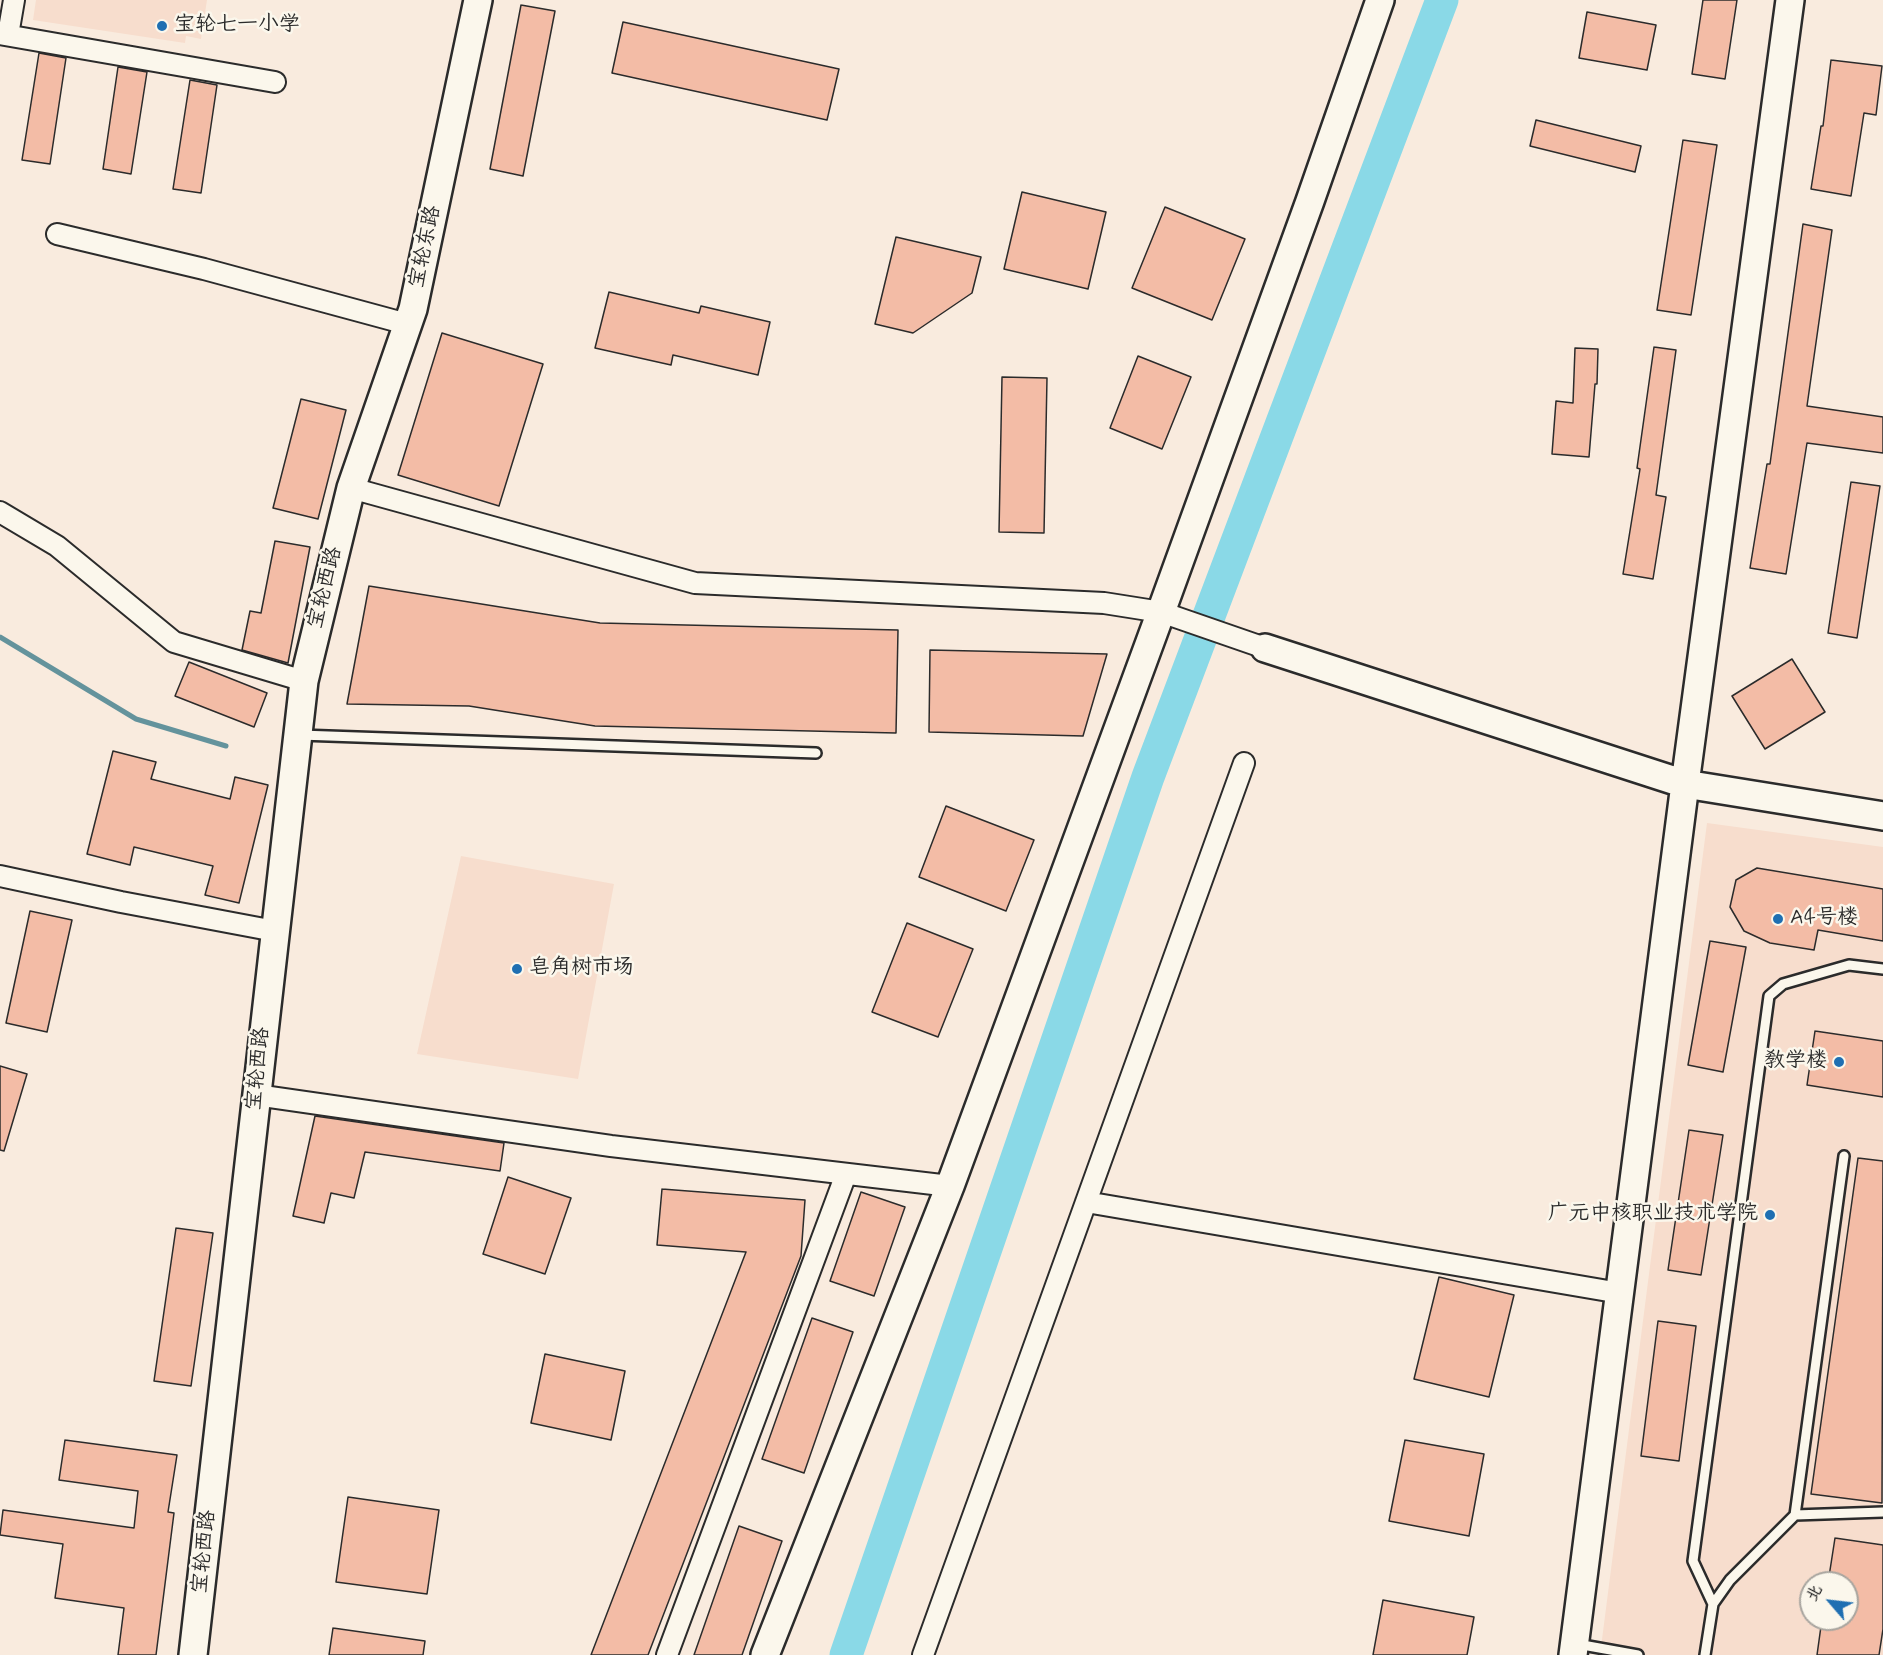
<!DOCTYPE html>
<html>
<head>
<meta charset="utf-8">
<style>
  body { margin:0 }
  #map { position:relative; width:1883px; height:1655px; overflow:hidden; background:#f9ebde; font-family:Mynerve,"LXGW WenKai TC",sans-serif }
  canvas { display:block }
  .north { position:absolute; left:1799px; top:1571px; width:60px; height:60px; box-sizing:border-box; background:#fbf7ec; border:2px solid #a8a59f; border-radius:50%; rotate:298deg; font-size:16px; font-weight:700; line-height:24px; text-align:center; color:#2b2b2b }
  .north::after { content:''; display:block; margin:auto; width:21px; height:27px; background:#1f6fb2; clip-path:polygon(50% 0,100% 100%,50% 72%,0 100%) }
</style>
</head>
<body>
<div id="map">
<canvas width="1883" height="1655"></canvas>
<div class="north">北</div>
</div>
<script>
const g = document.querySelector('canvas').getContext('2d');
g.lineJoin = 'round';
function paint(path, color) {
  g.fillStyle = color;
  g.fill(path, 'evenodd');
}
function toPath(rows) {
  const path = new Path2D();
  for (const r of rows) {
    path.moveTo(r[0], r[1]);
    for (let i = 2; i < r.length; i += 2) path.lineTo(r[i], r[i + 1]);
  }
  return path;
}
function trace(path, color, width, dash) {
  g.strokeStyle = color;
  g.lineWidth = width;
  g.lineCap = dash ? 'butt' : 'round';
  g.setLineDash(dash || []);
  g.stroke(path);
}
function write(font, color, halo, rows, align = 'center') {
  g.font = font + ' Mynerve,"LXGW WenKai TC",sans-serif';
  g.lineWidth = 5;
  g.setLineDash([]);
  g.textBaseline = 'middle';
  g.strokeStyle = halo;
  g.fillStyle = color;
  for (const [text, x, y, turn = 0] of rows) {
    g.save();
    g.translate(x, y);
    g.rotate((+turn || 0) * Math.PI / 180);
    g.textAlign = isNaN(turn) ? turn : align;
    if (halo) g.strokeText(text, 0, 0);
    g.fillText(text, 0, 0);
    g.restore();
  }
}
paint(toPath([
  [36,0,207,0,201,39,186,36,185,43,33,20],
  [1707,823,1883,847,1883,1655,1600,1655],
  [1811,1583,1847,1583,1847,1619,1811,1619],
  [461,856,614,884,578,1079,417,1054]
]), '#f7ddcd');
trace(toPath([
  [0,637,136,719,226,746]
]), '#64939c', 5);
trace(toPath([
  [846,1655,1148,777,1442,0]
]), '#8ad9e7', 33);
const building = toPath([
  [1703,0,1737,0,1725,79,1692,74,1703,0],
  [521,5,555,11,523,176,490,169,521,5],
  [1587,12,1656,25,1647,70,1579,58,1587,12],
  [623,22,839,69,827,120,612,73,623,22],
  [39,53,66,58,50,164,22,160,39,53],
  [1831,60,1882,66,1876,115,1864,113,1851,196,1811,189,1821,126,1823,126,1831,60],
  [118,67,147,72,131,174,103,169,118,67],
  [190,80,217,85,201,193,173,189,190,80],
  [1536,120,1641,146,1635,172,1530,146,1536,120],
  [1683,140,1717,145,1691,315,1657,310,1683,140],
  [1022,192,1106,212,1088,289,1004,269,1022,192],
  [1165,207,1245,239,1212,320,1132,288,1165,207],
  [1803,224,1832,230,1807,406,1883,417,1883,453,1807,443,1786,574,1750,568,1767,464,1770,464,1803,224],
  [896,237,981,257,972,293,913,333,875,324,896,237],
  [609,292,699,313,701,306,770,322,758,375,673,355,671,365,595,348,609,292],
  [442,333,543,364,499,506,398,475,442,333],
  [1654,347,1676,350,1656,495,1666,497,1653,579,1623,574,1640,469,1637,468,1654,347],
  [1575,348,1598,349,1597,384,1595,384,1589,457,1552,454,1556,401,1573,403,1575,348],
  [1138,356,1191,377,1162,449,1110,428,1138,356],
  [1002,377,1047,378,1044,533,999,532,1002,377],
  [301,399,346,410,318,519,273,508,301,399],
  [1851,482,1880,486,1857,638,1828,633,1851,482],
  [275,541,310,547,288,663,242,650,250,611,261,613,275,541],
  [369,586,600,623,898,630,896,733,595,726,469,706,347,704,369,586],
  [930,650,1107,654,1083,736,929,732,930,650],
  [1792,659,1825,712,1765,749,1732,696,1792,659],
  [189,662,267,693,254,727,175,696,189,662],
  [113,751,156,762,151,779,230,799,235,777,268,785,239,903,205,895,213,866,134,847,130,865,87,854,113,751],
  [946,806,1034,840,1006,911,919,877,946,806],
  [1757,868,1883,889,1883,941,1818,930,1814,950,1770,943,1744,931,1730,907,1736,880,1757,868],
  [30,911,72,920,47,1032,6,1023,30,911],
  [907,923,973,949,938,1037,872,1012,907,923],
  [1710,941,1746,947,1723,1072,1688,1065,1710,941],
  [1815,1031,1883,1041,1883,1097,1807,1085,1815,1031],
  [0,1066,27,1074,4,1151,0,1150,0,1066],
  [315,1116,504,1143,500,1171,365,1152,354,1198,331,1193,324,1223,293,1216,315,1116],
  [1689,1130,1723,1135,1701,1275,1668,1270,1689,1130],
  [1858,1158,1883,1161,1882,1503,1811,1494,1858,1158],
  [508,1177,571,1198,545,1274,483,1254,508,1177],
  [662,1189,805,1200,801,1256,648,1655,591,1655,746,1252,657,1245,662,1189],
  [861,1192,905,1207,874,1296,830,1281,861,1192],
  [176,1228,213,1233,191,1386,154,1381,176,1228],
  [1439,1277,1514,1295,1489,1397,1414,1379,1439,1277],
  [812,1318,853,1332,804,1473,762,1459,812,1318],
  [1658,1321,1696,1326,1679,1461,1641,1456,1658,1321],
  [545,1354,625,1371,611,1440,531,1423,545,1354],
  [65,1440,177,1455,168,1512,174,1513,156,1655,118,1655,124,1608,55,1598,63,1544,0,1535,3,1510,134,1528,138,1491,59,1480,65,1440],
  [1405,1440,1484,1454,1469,1536,1389,1521,1405,1440],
  [348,1497,439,1510,427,1594,336,1582,348,1497],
  [739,1526,782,1541,742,1655,694,1655,739,1526],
  [1835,1538,1883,1545,1883,1629,1879,1655,1817,1655,1822,1619,1847,1619,1847,1583,1828,1583,1835,1538],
  [1383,1600,1474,1617,1467,1655,1373,1655,1383,1600],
  [333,1628,425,1641,423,1655,329,1655,333,1628]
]);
paint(building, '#f3bca6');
trace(building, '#2b2b2b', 1.5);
const lane = toPath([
  [300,735,816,753],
  [1795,1515,1883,1512],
  [1713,1604,1693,1561,1769,996,1783,984,1849,965,1883,969],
  [1577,1644,1638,1655],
  [1705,1655,1713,1604,1730,1580,1795,1515,1844,1156]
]);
const street = toPath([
  [0,34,275,82],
  [8,35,14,0],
  [57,234,204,269,407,324],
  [351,488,695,583,1104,603,1161,612,1265,648],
  [0,512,57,546,174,642,304,681],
  [0,876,121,902,275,931],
  [256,1095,611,1146,950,1186],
  [1086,1202,1620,1293],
  [667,1655,846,1174],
  [923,1655,1244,763]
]);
const secondary = toPath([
  [1265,648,1685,784,1883,816],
  [193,1655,304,681,351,488,413,309,478,0],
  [765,1655,950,1186,1161,612,1310,201,1380,0],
  [1573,1655,1685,784,1790,0]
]);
trace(lane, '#2b2b2b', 14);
trace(street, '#2b2b2b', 24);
trace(secondary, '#2b2b2b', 32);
trace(lane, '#fbf7ec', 9);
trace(street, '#fbf7ec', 20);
trace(secondary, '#fbf7ec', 27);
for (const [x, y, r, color] of [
  [162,26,6,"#1f6fb2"],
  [1778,919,6,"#1f6fb2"],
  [517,969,6,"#1f6fb2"],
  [1839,1062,6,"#1f6fb2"],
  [1770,1215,6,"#1f6fb2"]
]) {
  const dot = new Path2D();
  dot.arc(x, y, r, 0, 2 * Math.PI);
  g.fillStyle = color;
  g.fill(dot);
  trace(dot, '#fbf7ec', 2);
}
write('21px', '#2b2b2b', '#fbf7ec', [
  ["宝轮七一小学",174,26],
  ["A4号楼",1790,919],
  ["皂角树市场",529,969],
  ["教学楼",1827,1062,"right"],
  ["广元中核职业技术学院",1758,1215,"right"]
], 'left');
write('21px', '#2b2b2b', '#fbf7ec', [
  ["宝轮东路",426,247,-78],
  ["宝轮西路",326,588,-76],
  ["宝轮西路",259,1069,-84],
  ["宝轮西路",205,1552,-84]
]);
</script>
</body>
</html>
